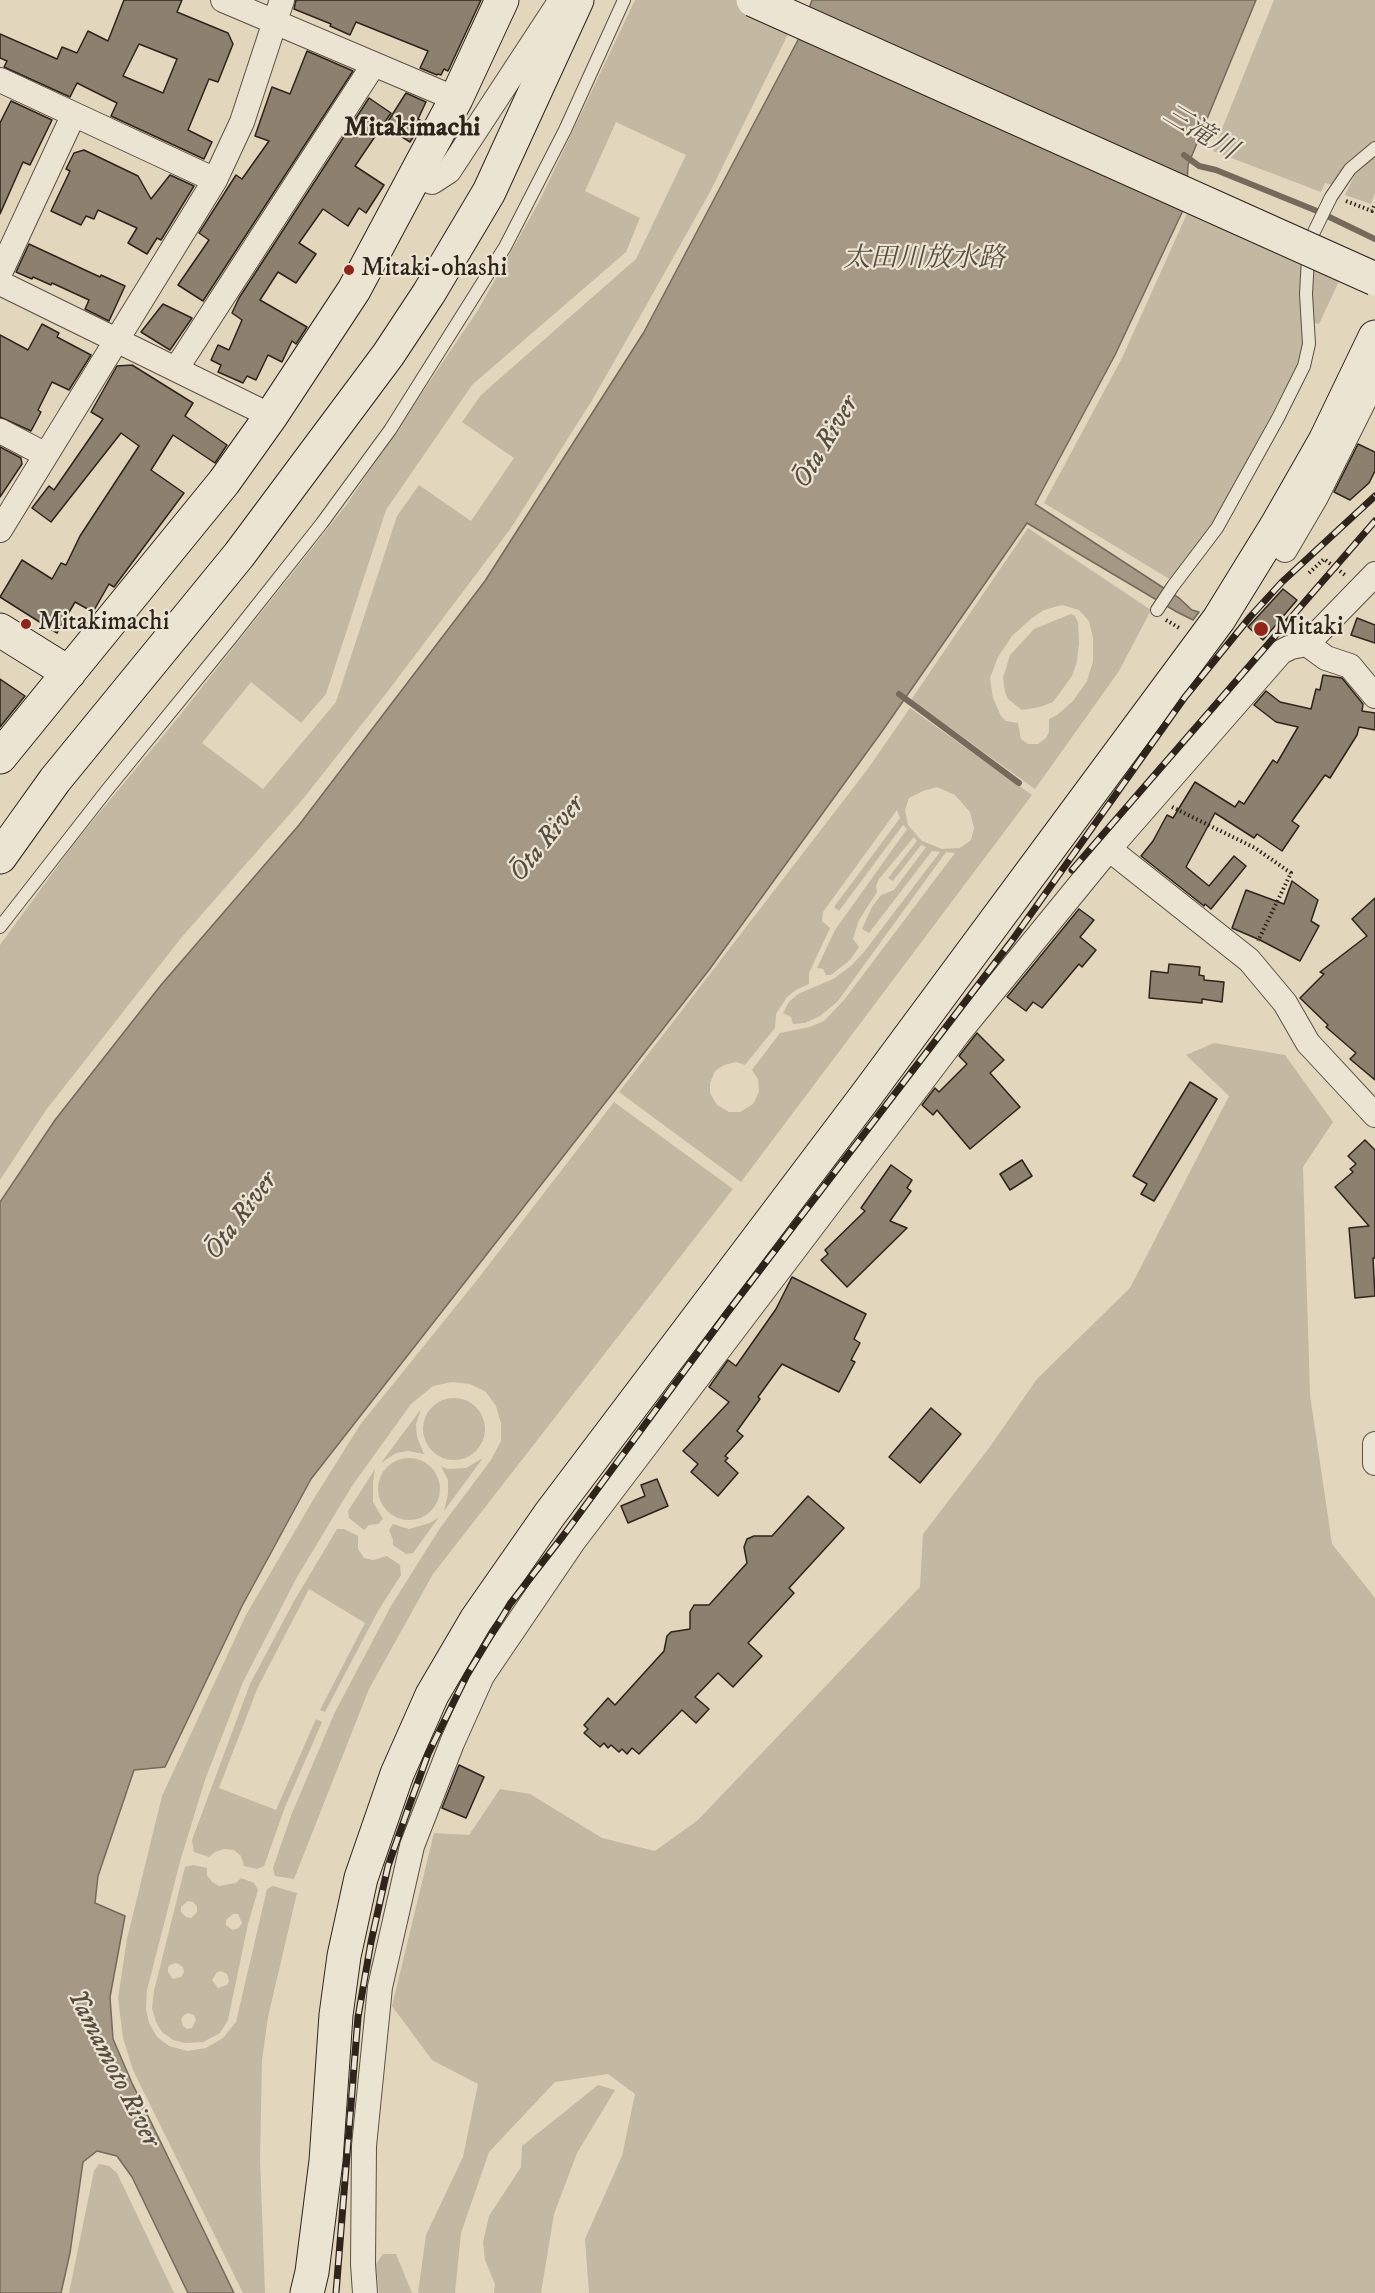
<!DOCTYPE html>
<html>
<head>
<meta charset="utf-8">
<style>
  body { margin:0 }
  canvas { display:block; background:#e2d6bc }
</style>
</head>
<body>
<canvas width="1375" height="2293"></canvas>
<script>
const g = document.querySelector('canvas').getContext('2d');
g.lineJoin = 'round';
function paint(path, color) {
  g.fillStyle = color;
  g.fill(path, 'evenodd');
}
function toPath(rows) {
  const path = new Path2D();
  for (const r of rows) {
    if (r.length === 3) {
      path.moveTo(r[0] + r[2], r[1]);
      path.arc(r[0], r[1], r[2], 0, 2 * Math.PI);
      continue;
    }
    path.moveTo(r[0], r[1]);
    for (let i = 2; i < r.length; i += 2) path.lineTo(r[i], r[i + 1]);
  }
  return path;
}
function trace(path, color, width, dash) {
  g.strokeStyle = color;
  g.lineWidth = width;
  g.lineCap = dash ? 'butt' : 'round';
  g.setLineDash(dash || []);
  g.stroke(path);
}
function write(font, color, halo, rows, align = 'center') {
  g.font = font + ' "IM FELL DW Pica","Noto Serif JP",serif';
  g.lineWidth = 4.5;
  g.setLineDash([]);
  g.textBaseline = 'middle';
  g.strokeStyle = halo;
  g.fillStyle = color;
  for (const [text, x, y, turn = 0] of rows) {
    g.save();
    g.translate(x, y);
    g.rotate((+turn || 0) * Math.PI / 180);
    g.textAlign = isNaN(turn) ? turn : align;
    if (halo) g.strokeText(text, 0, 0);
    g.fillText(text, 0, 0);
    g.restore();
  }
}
paint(toPath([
  [635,0,745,0,794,22,710,192,638,320,591,402,511,528,388,691,303,799,181,938,46,1110,0,1180,0,945,76,841,173,724,347,504,478,310,539,202],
  [616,122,686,155,636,259,481,395,462,422,514,458,471,521,419,485,397,516,336,702,263,789,202,743,251,682,301,723,326,694,386,510,472,385,626,252,640,218,585,191],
  [1274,0,1375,0,1375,141,1349,163,1332,185,1325,183,1321,192,1213,151],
  [1375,152,1375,193,1371,204,1345,195,1355,174],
  [1199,187,1310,236,1304,340,1297,365,1210,533,1171,580,1044,503,1122,358],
  [1321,247,1349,260,1319,324,1314,323,1310,298,1311,274],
  [1028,528,1151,610,1119,671,1035,789,911,700],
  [1062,605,1079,610,1089,621,1093,638,1093,661,1087,681,1073,701,1057,715,1049,719,1049,732,1046,738,1038,744,1028,744,1021,739,1018,723,1006,721,1001,716,993,698,990,678,998,657,1012,636,1032,618,1044,610],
  [1071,614,1075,616,1078,622,1079,643,1077,661,1072,676,1053,702,1040,707,1022,710,1008,699,1005,692,1003,678,1010,655,1034,629],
  [910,708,1032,795,741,1182,619,1092,867,770],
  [937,787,955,795,970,812,974,828,971,840,960,848,942,849,922,841,908,825,905,810,909,798,923,791],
  [897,810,900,818,834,907,839,911,903,825,907,829,835,930,817,968,823,969,826,975,831,975,850,960,859,947,853,939,859,920,877,892,876,886,879,879,914,837,917,841,888,878,893,881,921,845,926,847,894,890,881,895,872,907,862,929,869,933,932,851,940,852,864,952,851,966,833,979,798,994,789,1002,783,1013,791,1017,793,1024,805,1023,820,1016,838,1001,946,852,955,853,844,1000,824,1021,810,1027,780,1033,752,1070,758,1079,759,1092,753,1104,740,1112,729,1112,717,1105,710,1093,710,1083,715,1071,724,1065,736,1062,745,1065,775,1028,776,1014,787,997,796,990,809,984,809,973,830,928,822,921,823,912],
  [1214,1043,1285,1055,1333,1122,1303,1167,1310,1395,1332,1544,1375,1598,1375,2293,589,2293,585,2239,622,2156,635,2094,608,2074,555,2082,489,2152,461,2233,455,2293,418,2293,426,2235,463,2157,478,2084,432,2060,392,2006,434,1833,469,1835,500,1789,530,1794,602,1838,655,1851,698,1820,920,1587,923,1534,989,1448,1037,1379,1130,1288,1229,1096,1186,1055],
  [614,1102,733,1189,433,1574,369,1689,294,1879,275,1876,273,1868,292,1813,335,1712,391,1606,440,1528,491,1460,501,1441,501,1423,496,1406,486,1392,470,1384,452,1382,433,1386,411,1404,352,1486,297,1577,243,1682,205,1780,181,1858,147,1990,146,2009,149,2023,157,2037,169,2046,187,2051,206,2048,223,2038,236,2022,267,1889,273,1886,297,1893,268,2017,262,2060,260,2159,265,2293,243,2293,133,2070,123,2038,118,1998,127,1939,162,1796,246,1615,313,1500,360,1425,477,1280],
  [454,1429,31],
  [421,1409,416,1424,417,1437,424,1454,408,1451,396,1453,381,1463],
  [483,1458,444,1511,448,1494,448,1480,441,1466,447,1469,466,1468],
  [409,1489,31],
  [375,1469,373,1482,373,1502,383,1519,378,1524,369,1525,364,1530,349,1518,348,1511],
  [439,1517,413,1553,406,1554,393,1545,393,1540,389,1530,393,1524,409,1529,430,1523],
  [337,1529,344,1529,358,1536,358,1549,364,1558,373,1560,387,1556,400,1565,401,1575,378,1611,325,1712,320,1710,365,1623,309,1589,258,1687,219,1788,276,1810,316,1719,322,1722,285,1807,264,1866,257,1869,244,1866,241,1856,234,1850,224,1849,215,1852,209,1857,194,1852,192,1840,250,1684,294,1601],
  [193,1865,207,1868,207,1875,212,1882,219,1886,236,1883,241,1878,254,1883,258,1890,248,1924,228,2020,220,2033,203,2042,185,2043,173,2040,162,2032,156,2022,152,2008,154,1991,185,1867],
  [188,1901,193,1902,197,1906,197,1912,191,1918,186,1917,181,1912,181,1907],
  [233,1914,238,1914,242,1923,239,1928,233,1930,226,1925,226,1920],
  [177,1963,183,1967,184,1972,181,1977,173,1979,168,1972,168,1967,172,1964],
  [221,1971,227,1974,229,1981,227,1985,218,1988,212,1980,217,1972],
  [188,2013,194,2015,196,2020,192,2028,187,2029,183,2026,181,2019,184,2015],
  [598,2085,615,2090,577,2153,554,2214,541,2293,494,2293,495,2284,485,2260,483,2242,489,2216,521,2167,522,2146],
  [99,2164,109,2166,117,2173,174,2293,69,2293,94,2171],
  [383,2254,396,2254,412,2293,379,2293,376,2264]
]), '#c3b8a1');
const water = toPath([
  [812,0,1256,0,1188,165,1186,204,1115,355,1035,504,1179,598,1192,610,1199,612,1193,620,1177,612,1027,523,883,730,709,970,311,1479,242,1606,165,1767,134,1770,98,1876,95,1903,125,1916,110,1997,113,2039,132,2083,234,2293,188,2293,132,2177,117,2156,97,2151,83,2162,70,2253,61,2293,0,2293,0,1202,55,1120,161,985,299,825,485,581,644,332,798,40,812,0]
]);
paint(water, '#a59986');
trace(water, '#756a5c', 1.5);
trace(toPath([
  [1184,155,1199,166,1216,170,1317,211,1375,239],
  [899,694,1019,783]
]), '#756a5c', 6);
const building = toPath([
  [124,0,182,0,177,12,228,33,233,44,218,82,209,79,188,130,212,142,204,159,111,116,117,103,77,83,70,97,4,67,7,61,0,58,0,34,57,59,62,47,77,53,88,31,108,41,124,0],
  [139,44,177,59,163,93,123,76,139,44],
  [296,0,481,0,448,71,444,69,441,75,438,74,437,75,420,68,428,51,356,22,350,35,330,26,331,24,294,9,296,0],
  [307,51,353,71,203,301,178,285,209,240,199,233,236,175,242,179,269,141,255,136,272,87,290,94,307,51],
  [406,93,426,102,418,119,423,122,410,142,385,126,406,93],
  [369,98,391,113,355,166,384,185,366,213,359,208,348,226,323,209,299,243,316,254,296,283,278,272,260,300,307,327,296,344,292,341,282,362,268,355,256,380,247,376,243,383,218,372,221,365,211,360,218,345,229,350,242,320,232,313,239,298,369,98],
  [11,101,52,120,30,165,23,162,0,214,0,123,11,101],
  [84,150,138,176,151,199,170,175,194,186,161,240,157,238,147,254,128,243,137,228,98,210,94,219,86,216,81,225,51,211,70,171,66,169,74,153,84,150],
  [29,244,100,277,101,275,125,286,109,321,85,309,89,300,52,283,51,285,33,277,32,279,16,272,29,244],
  [163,304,192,318,170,350,141,332,163,304],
  [42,324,59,333,57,337,91,355,69,390,52,382,38,410,41,412,31,431,0,417,0,335,28,350,42,324],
  [132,365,193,403,185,416,227,445,215,463,173,435,151,470,184,493,114,587,109,584,93,612,75,602,57,633,0,597,22,560,52,579,61,563,66,565,80,536,139,446,121,433,51,522,32,508,49,486,54,490,103,419,91,412,117,366,132,365],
  [1358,444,1375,452,1375,471,1369,483,1350,500,1334,492,1358,444],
  [0,447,21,458,22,464,0,497,0,447],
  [1283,589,1297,600,1263,640,1248,627,1283,589],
  [1357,618,1375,625,1375,643,1351,635,1357,618],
  [1323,675,1342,678,1363,704,1362,711,1375,713,1375,730,1359,727,1357,735,1330,778,1325,775,1292,821,1299,826,1282,851,1257,834,1254,838,1215,813,1186,867,1209,886,1234,856,1246,866,1211,909,1205,904,1204,906,1141,856,1153,841,1167,815,1173,818,1195,782,1235,807,1239,801,1244,804,1273,760,1277,763,1298,727,1276,722,1254,705,1266,691,1280,702,1311,709,1316,689,1320,690,1323,675],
  [0,679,25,696,0,727,0,679],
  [1292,881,1318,900,1311,921,1319,926,1300,961,1260,940,1232,928,1246,890,1284,904,1292,881],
  [1375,898,1375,1080,1350,1059,1356,1053,1326,1027,1328,1025,1300,998,1324,974,1320,972,1367,936,1352,919,1375,898],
  [1079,909,1094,920,1080,937,1096,950,1082,967,1079,964,1042,1008,1033,1002,1026,1011,1007,997,1079,909],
  [1169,964,1200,967,1199,975,1204,976,1204,980,1224,982,1222,1002,1202,999,1202,1003,1149,998,1151,971,1168,973,1169,964],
  [977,1033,1004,1060,990,1073,1020,1107,970,1149,937,1110,933,1115,922,1105,935,1088,939,1092,967,1064,959,1056,977,1033],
  [1190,1082,1217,1099,1154,1201,1141,1194,1147,1184,1133,1176,1190,1082],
  [1365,1140,1375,1150,1375,1258,1373,1258,1375,1296,1355,1298,1349,1228,1369,1226,1335,1187,1353,1172,1350,1169,1356,1164,1348,1156,1365,1140],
  [1022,1160,1032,1176,1010,1190,1000,1174,1022,1160],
  [891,1165,912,1180,907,1188,911,1191,890,1221,907,1228,847,1287,821,1260,828,1254,825,1250,865,1211,861,1208,891,1165],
  [792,1277,866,1314,854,1339,860,1343,851,1360,855,1362,839,1392,782,1364,758,1397,760,1399,737,1431,743,1436,725,1456,728,1458,725,1461,738,1473,718,1496,691,1472,698,1464,683,1451,729,1402,709,1387,728,1360,736,1366,776,1309,792,1277],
  [931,1408,961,1434,920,1483,889,1457,931,1408],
  [657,1479,668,1506,628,1523,621,1506,645,1496,641,1485,657,1479],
  [808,1496,844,1528,789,1588,794,1593,748,1643,762,1656,733,1687,718,1673,695,1697,709,1709,696,1723,682,1710,639,1754,632,1748,627,1754,622,1749,619,1752,611,1745,608,1748,604,1743,600,1747,584,1733,588,1729,584,1725,608,1698,615,1705,664,1651,667,1636,671,1632,690,1629,690,1612,694,1605,709,1605,747,1563,744,1547,747,1539,754,1536,772,1536,808,1496],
  [459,1765,484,1777,466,1818,442,1808,459,1765]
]);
paint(building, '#8c816f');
trace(building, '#2e241c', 1.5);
const lane = toPath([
  [1157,610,1173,586,1217,528,1278,418,1304,366,1309,344,1306,294,1308,258,1312,236,1331,197,1350,169,1375,148],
  [0,927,107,790,231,638,322,523,390,430,505,247,565,130,624,0]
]);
const street = toPath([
  [223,0,456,99],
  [0,80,215,180],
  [415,176,432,182,449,171,561,0],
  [0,273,73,116],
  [0,283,271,416],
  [176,369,374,64],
  [0,431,46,455],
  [0,530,215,180,242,122,282,0],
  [1285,550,1316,497,1375,379],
  [1307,644,1326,658,1350,666,1375,696],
  [1109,849,1249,960,1285,1003,1308,1043,1375,1115],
  [1375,1444,1375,1463],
  [365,2293,363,2264,364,2146,380,1987,412,1846,452,1743,482,1676,573,1542,958,1034,1109,849,1281,652,1291,647,1307,644,1375,574]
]);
const secondary = toPath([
  [0,630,69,673],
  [0,757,224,482,271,416,354,290,456,99,502,0],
  [0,857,55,780,239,555,388,355,429,293,489,192,577,0],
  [307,2293,312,2272,326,2161,336,2015,344,1956,361,1878,397,1774,432,1695,476,1620,550,1514,868,1093,1219,619,1277,525,1325,441,1375,337]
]);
trace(lane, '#5b5044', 14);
trace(street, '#5b5044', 26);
trace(secondary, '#2e241c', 35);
trace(toPath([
  [1346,201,1372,211,1375,204],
  [1309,573,1324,559,1345,575],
  [1166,620,1181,629],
  [1172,807,1255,848,1291,873,1258,941]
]), '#2e241c', 4, [1.5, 3]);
trace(lane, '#ece4d3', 12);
trace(street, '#ece4d3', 24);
trace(secondary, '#ece4d3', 33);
const rail = toPath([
  [1072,870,1375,521],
  [336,2293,358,2017,371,1942,388,1866,407,1812,428,1754,467,1675,510,1604,563,1536,727,1313,1011,942,1185,697,1250,617,1282,582,1375,496]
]);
trace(rail, '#2e241c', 7);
trace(rail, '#ece4d3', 4.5, [14]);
const secondaryBridge = toPath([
  [753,0,1375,279]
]);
trace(secondaryBridge, '#2e241c', 35, []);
trace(secondaryBridge, '#ece4d3', 33);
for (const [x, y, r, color] of [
  [349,270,6,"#8f2418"],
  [26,624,6,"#8f2418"],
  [1261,629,8,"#8f2418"]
]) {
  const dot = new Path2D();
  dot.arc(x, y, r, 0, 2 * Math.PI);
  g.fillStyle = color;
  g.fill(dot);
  trace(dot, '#ece4d3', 2);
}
write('26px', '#2e241c', '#ece4d3', [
  ["Mitaki-ohashi",361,270],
  ["Mitakimachi",38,624],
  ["Mitaki",1274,629]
], 'left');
write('bold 27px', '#2e241c', '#ece4d3', [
  ["Mitakimachi",412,129]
]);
write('italic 27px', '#584d41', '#ece4d3', [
  ["三滝川",1199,134,31],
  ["太田川放水路",924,260],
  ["Ōta River",827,443,-59],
  ["Ōta River",548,840,-51],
  ["Ōta River",242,1217,-53],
  ["Yamamoto River",112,2069,63]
]);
</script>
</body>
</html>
